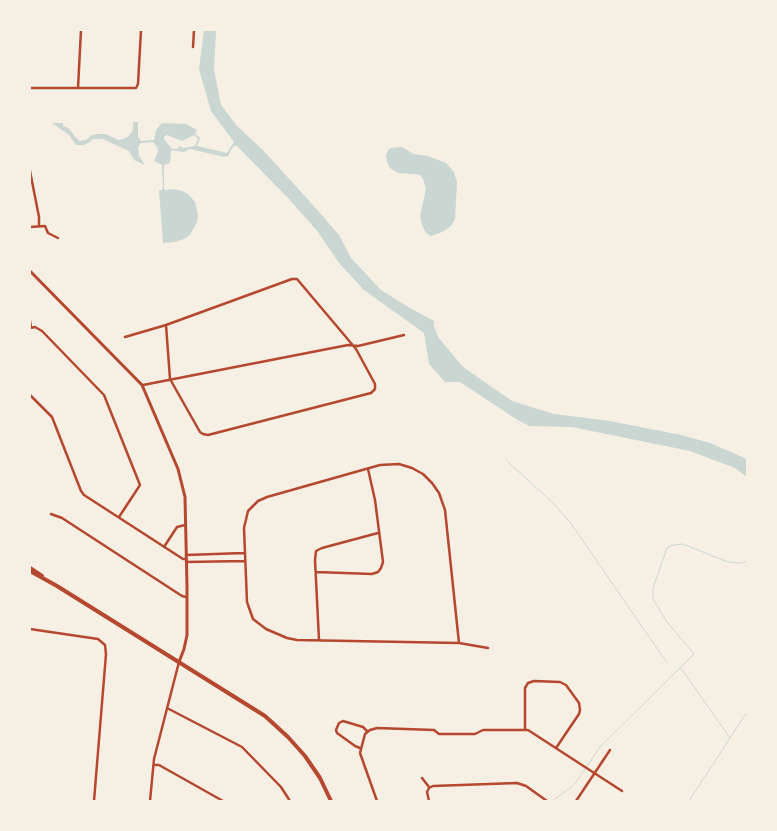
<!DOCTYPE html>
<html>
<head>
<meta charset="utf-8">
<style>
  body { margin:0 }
  #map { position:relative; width:777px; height:831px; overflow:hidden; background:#f6efe4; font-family:"Sofia Sans Condensed",sans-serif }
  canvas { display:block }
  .frame { position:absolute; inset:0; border:31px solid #f6efe4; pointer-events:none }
</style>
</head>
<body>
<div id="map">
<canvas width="777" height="831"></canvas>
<div class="frame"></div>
</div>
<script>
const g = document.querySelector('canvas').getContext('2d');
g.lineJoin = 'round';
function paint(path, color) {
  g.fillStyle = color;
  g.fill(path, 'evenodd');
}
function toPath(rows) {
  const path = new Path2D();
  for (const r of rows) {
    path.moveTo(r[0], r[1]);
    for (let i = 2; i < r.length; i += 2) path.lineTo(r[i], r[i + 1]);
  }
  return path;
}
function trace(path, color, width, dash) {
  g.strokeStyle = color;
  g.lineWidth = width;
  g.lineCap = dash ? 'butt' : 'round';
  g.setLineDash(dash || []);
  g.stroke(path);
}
paint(toPath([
  [204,30,218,30,216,32,214,69,221,105,237,126,264,151,319,212,339,235,351,258,381,290,408,307,434,321,434,326,438,337,463,367,512,401,554,414,610,421,681,435,710,443,747,459,747,477,735,468,690,451,572,427,529,426,516,419,460,382,445,382,429,364,424,333,364,290,339,263,318,232,290,200,236,145,232,148,228,156,224,157,190,149,184,152,171,150,170,163,164,165,164,188,165,190,174,189,182,191,188,194,195,202,198,216,197,222,190,235,184,239,175,242,163,243,159,190,162,190,163,187,162,165,154,161,158,152,157,147,153,142,141,143,138,147,139,156,145,165,134,160,129,151,103,139,93,139,90,142,84,145,76,145,69,135,52,123,63,123,63,126,68,128,79,141,86,140,92,135,98,134,106,134,118,140,123,139,128,137,133,130,133,122,138,122,138,137,141,141,154,140,156,130,162,123,186,124,197,130,195,134,200,138,197,146,227,153,234,142,211,111,199,69],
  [167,135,182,141,194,135,198,139,195,146,183,148,180,146,177,149,172,149,164,139,164,137],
  [402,147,414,154,428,156,446,163,454,172,457,183,455,219,451,226,442,232,431,236,426,233,422,225,420,216,426,189,423,179,420,175,415,174,398,173,390,168,387,162,386,156,388,150,391,148]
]), '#c9d6d2');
trace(toPath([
  [507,461,553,503,570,522,667,663],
  [681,668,730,738],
  [552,801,574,785,600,747,694,654,667,622,653,599,653,588,667,548,673,545,683,544,728,562,740,563,747,561],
  [689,801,747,712]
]), '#c9d6d2', 1);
trace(toPath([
  [193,47,194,30],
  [30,88,136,88,138,84,141,30],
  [78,88,81,30],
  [30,171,39,217,39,226],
  [30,227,45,226,48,233,58,238],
  [30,321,31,327],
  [30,328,35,327,42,331,104,395,140,485,119,517],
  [125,337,166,325,292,279,297,279,356,349,375,384,375,389,371,393,208,435,203,434,200,432,170,379,166,325],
  [143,385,348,345,358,346,404,335],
  [30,395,52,417,81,491,84,495,183,559,186,559],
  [51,514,62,518,182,596,186,597],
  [164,547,177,527,185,525],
  [186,555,244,553],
  [186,562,245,561],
  [316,572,372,574,378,572,381,568,383,562,375,500,368,469],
  [30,629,98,639,105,645,106,654,94,801],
  [319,640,315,560,316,551,322,548,378,533],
  [459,643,445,510,439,493,432,483,423,474,412,468,399,464,380,465,267,497,258,501,248,511,244,528,247,602,253,619,266,629,287,638,297,640,459,643,488,648],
  [167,708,242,747,281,787,290,801],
  [525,730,525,688,528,683,534,681,560,682,566,685,579,703,580,710,579,714,556,748],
  [360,748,355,746,337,733,336,730,339,723,343,721,363,727,367,731],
  [154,765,159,765,223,801],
  [422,778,429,787],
  [150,801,154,759,179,662],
  [377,801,360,753,365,734,370,730,377,728,434,730,439,734,475,734,483,730,528,730,622,791],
  [429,801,427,792,429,788,433,786,517,783,526,786,547,801],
  [576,801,610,750]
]), '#b5482f', 2.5);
trace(toPath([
  [30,271,142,385,178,469,185,497,187,586,187,635,184,649,179,662]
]), '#b5482f', 3);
trace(toPath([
  [30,568,42,576],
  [30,571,57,586,265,716,288,737,305,756,320,778,331,801]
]), '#b5482f', 4);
</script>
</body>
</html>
